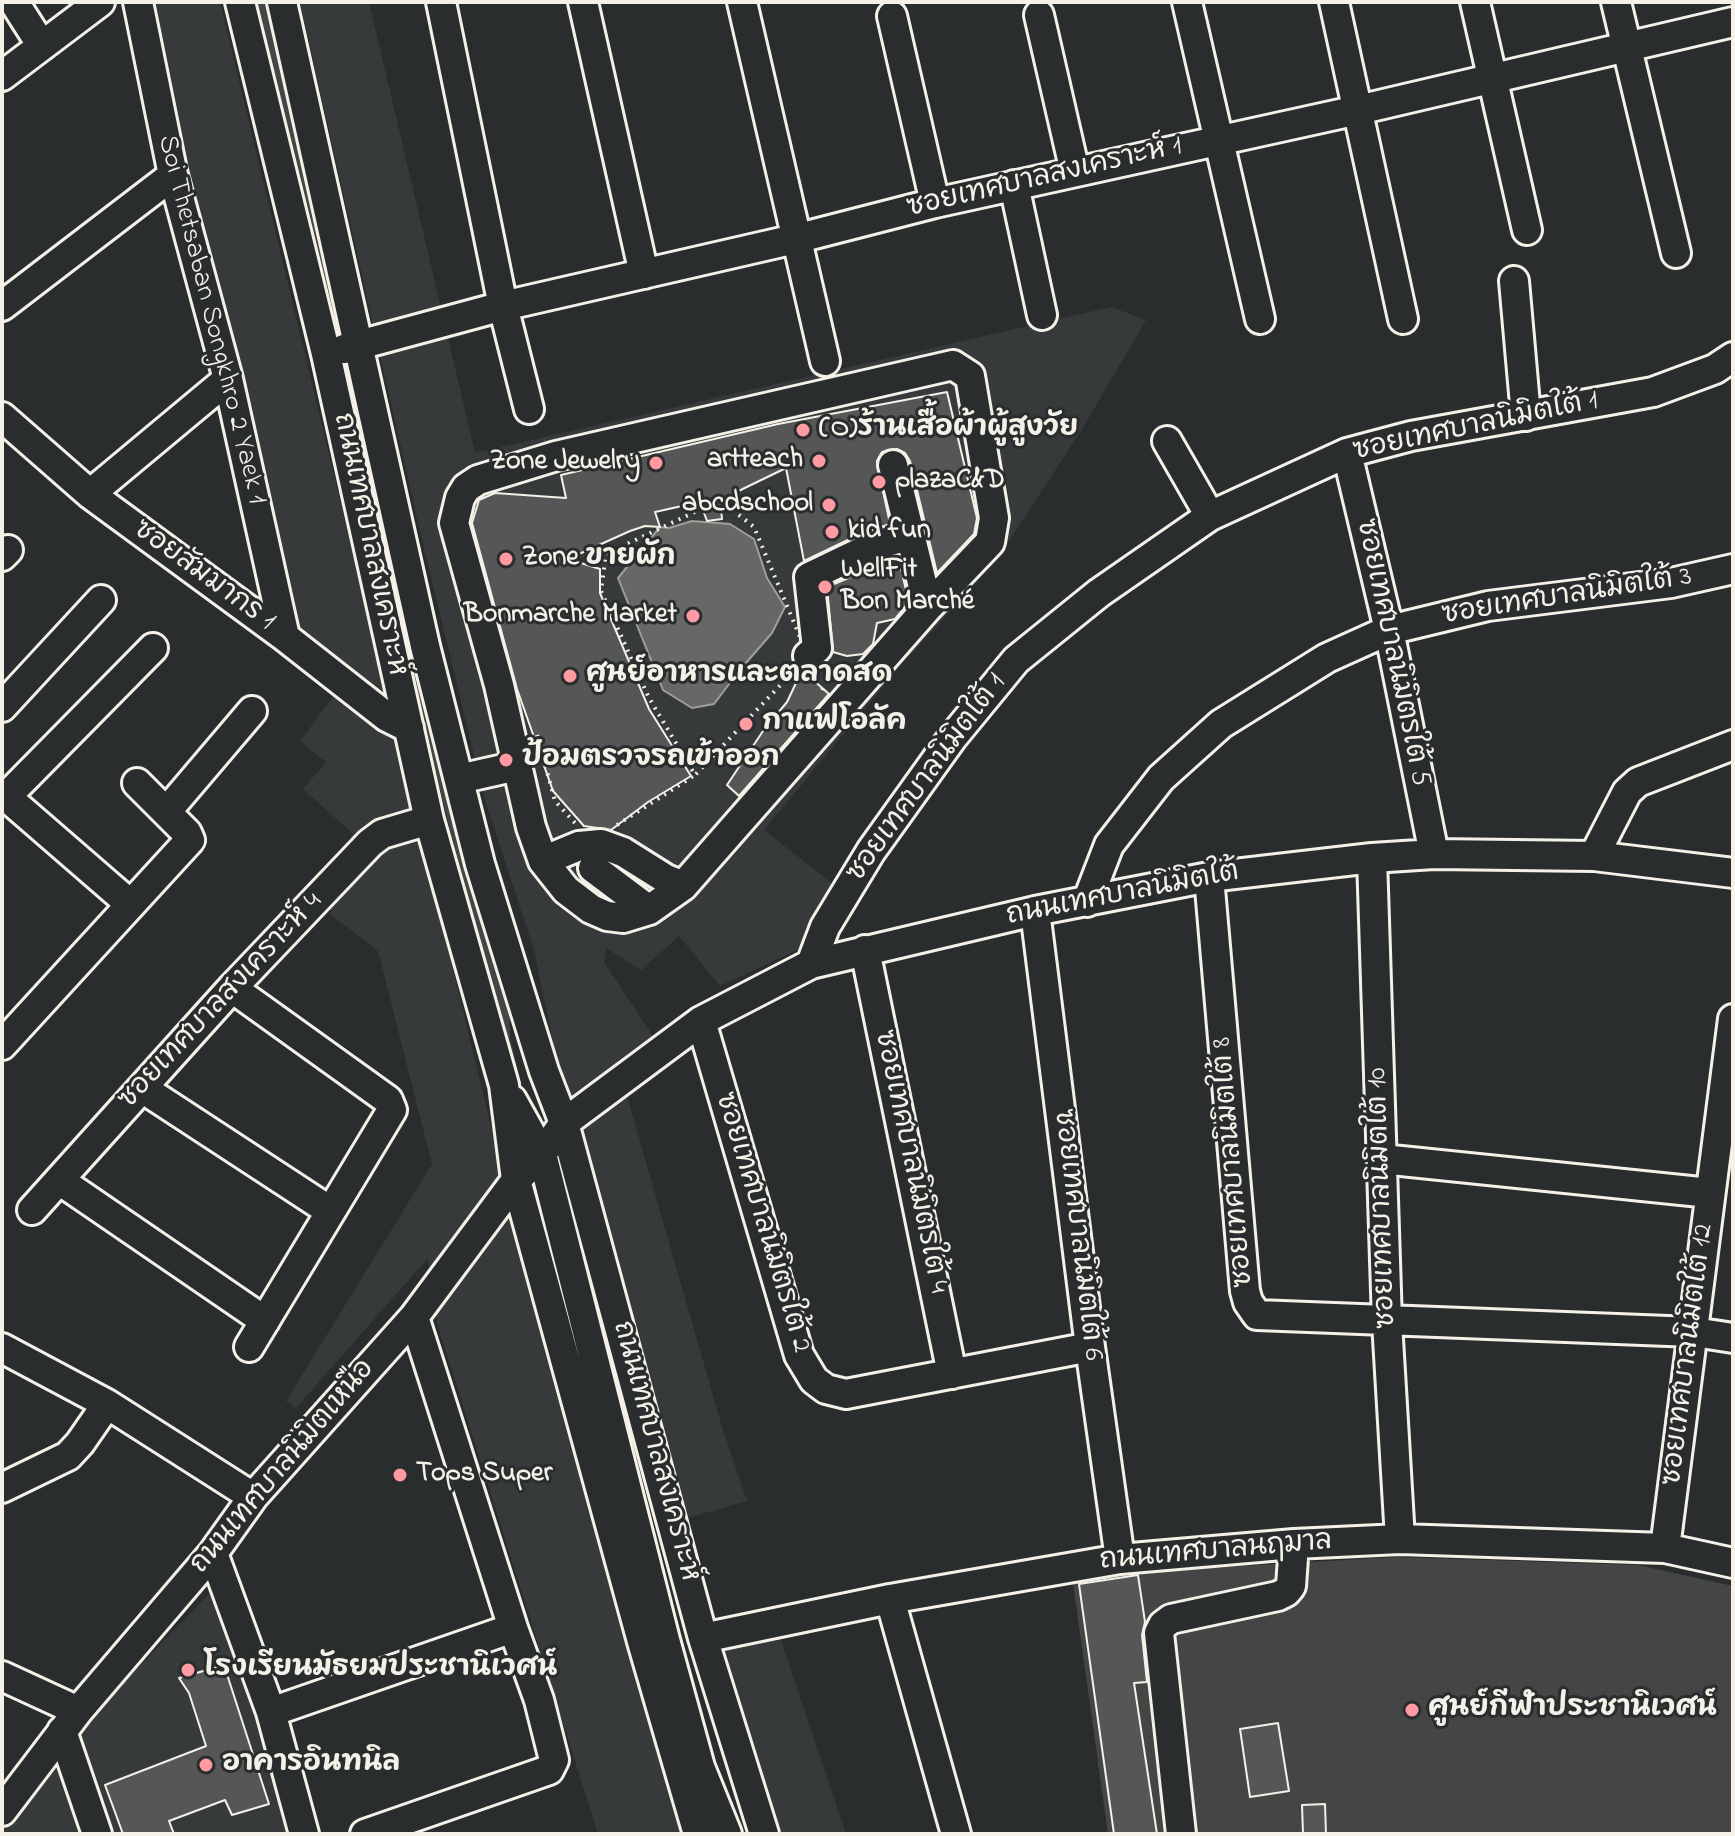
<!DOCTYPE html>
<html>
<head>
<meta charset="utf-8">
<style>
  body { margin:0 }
  #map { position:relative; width:1735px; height:1836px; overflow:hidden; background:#2a2d2e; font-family:"Indie Flower",sans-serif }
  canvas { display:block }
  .frame { position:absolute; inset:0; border:4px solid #f4f1e8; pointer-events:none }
</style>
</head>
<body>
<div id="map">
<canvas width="1735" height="1836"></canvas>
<div class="frame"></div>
</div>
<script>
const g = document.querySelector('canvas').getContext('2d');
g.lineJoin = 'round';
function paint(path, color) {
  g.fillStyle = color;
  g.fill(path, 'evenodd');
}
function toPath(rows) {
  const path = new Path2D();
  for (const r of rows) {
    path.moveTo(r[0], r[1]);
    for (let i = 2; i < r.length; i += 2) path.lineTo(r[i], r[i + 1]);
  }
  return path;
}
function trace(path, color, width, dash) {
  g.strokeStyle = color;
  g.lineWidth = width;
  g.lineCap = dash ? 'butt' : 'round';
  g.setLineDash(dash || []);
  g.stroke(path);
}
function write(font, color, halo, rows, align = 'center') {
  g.font = font + ' "Indie Flower","Playpen Sans Thai",sans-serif';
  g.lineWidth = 6;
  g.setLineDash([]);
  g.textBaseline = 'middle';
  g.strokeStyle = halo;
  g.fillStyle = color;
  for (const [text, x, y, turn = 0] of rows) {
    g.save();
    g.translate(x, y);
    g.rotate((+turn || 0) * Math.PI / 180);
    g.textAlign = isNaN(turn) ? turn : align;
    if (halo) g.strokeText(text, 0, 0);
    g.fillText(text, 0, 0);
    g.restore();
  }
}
paint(toPath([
  [148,2,220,2,494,1139,530,1276,691,1834,598,1834,437,1323,428,1258,296,1408,286,1401,432,1164,378,951,330,914,352,833,303,789,326,762,300,741,333,697,297,623],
  [300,2,369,2,475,453,1111,307,1146,320,1084,426,996,561,896,671,764,830,833,884,797,950,720,986,679,936,641,970,606,948,604,962,653,1036,617,1061,722,1427,747,1501,684,1519,576,1155,534,950,484,797,419,527],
  [215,1588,294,1834,2,1834,2,1827,57,1751],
  [781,1640,846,1834,774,1834,720,1647]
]), '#373a3a');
paint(toPath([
  [255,2,271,2,335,301,330,305,322,300],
  [352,373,509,998,510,1037,524,1097,518,1093,420,712,342,380,345,374],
  [1396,1557,1638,1565,1733,1586,1733,1834,1108,1834,1072,1576]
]), '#444645');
const water = toPath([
  [692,521,730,524,754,539,767,578,785,607,772,633,739,671,714,704,692,708,663,690,618,578,660,527,669,528,692,521]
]);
paint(water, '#676866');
trace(water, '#9f9f9a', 2);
const building = toPath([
  [947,392,977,518,974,534,937,573,910,461,905,453,897,449,882,452,877,461,890,524,854,537,804,561,786,468,720,500,722,519,707,521,700,502,655,512,660,527,645,526,630,531,568,559,600,569,600,593,649,709,691,776,648,802,611,830,584,826,553,791,517,689,472,523,479,500,495,493,566,498,561,475,778,424,947,392],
  [898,557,909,602,895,619,877,623,873,644,863,654,847,656,833,652,827,587,898,557],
  [804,677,811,678,829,694,739,796,727,785,763,731,787,702,796,683,804,677],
  [1138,1575,1145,1622,1142,1635,1147,1682,1134,1683,1157,1834,1114,1834,1079,1584,1138,1575],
  [224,1665,269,1804,232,1815,225,1800,169,1821,174,1834,123,1834,105,1785,206,1746,189,1693,179,1678,224,1665],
  [1278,1723,1289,1791,1250,1797,1240,1729,1278,1723],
  [1325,1804,1326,1834,1303,1834,1302,1805,1325,1804]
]);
paint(building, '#555756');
trace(building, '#f4f1e8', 2);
const minor = toPath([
  [14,2,42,46],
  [138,2,173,175,228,379,285,637],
  [240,2,326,354,429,820,504,1085,516,1180,643,1645,698,1834],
  [282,2,425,646,480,864,544,1071,564,1123,703,1638,764,1834],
  [441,2,503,306,529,409],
  [583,2,644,274],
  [742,2,825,361],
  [1187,2,1260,319],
  [1334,2,1403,319],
  [1475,2,1527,230],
  [1616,2,1676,253],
  [1039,15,1075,172],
  [892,16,935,203],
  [2,76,100,2],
  [1014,185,1042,315],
  [1514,281,1526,416],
  [2,306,173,175],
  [344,349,503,306,795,239,935,203,1358,110,1733,22],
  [953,365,970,376,994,518,990,542,928,607,683,886,666,879,623,852,601,844,579,846,543,861,531,827,499,685,454,523,460,498,466,488,478,480,556,456,953,365],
  [2,417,90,494,285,637,387,717,409,728],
  [1167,441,1210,516],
  [1347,453,1389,630,1434,854],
  [893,465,928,607],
  [90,494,228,379],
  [2,556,8,550],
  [808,656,817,648,809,577,861,552,870,550,882,543,910,536],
  [2,707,101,600],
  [459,779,517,766],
  [2,793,130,904],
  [6,797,153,648],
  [167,811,252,711],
  [1594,856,1627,792,1638,782,1733,745],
  [1372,858,1387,1322,1400,1539],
  [543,861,566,890,591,909,607,916,623,918,649,910,683,886],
  [593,868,649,910],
  [1209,877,1245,1291,1248,1302,1257,1315,1694,1332,1733,1338],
  [1087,902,1109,845,1161,778,1221,724,1327,658,1389,630,1488,606,1671,583,1733,569],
  [1035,911,1090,1347,1120,1559],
  [865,950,952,1374],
  [811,964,825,927,871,851,952,738,1016,660,1099,593,1210,516,1347,453,1411,436,1653,392,1715,369,1733,357],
  [232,988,388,1100,392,1110,249,1347],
  [701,1021,799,1355,814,1380,826,1389,846,1394,1090,1347],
  [2,1045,190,840,187,833,137,783],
  [142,1088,330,1211],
  [512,1100,542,1154,665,1640,700,1767,727,1834],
  [1382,1159,1710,1193],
  [59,1180,265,1321],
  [32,1210,232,988,370,843,382,834,429,820],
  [2,1348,107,1404,253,1497],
  [2,1488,68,1456,80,1443,107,1404],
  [1665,1548,1733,1019],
  [213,1553,271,1712,304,1834],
  [890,1599,956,1834],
  [703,1638,890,1599,1120,1559,1294,1544,1400,1539,1665,1548,1733,1563],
  [2,1676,78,1711],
  [271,1712,513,1628],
  [62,1731,97,1834],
  [2,1811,78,1711,213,1553,253,1497,414,1317,516,1180,542,1154,564,1123,701,1021,811,964,1035,911,1209,877,1372,858,1434,854,1594,856,1733,873],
  [365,1834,549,1770,554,1760,539,1700,513,1628,414,1317],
  [1181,1834,1159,1633,1163,1625,1171,1619,1278,1596,1286,1592,1291,1586,1294,1544]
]);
trace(minor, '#f4f1e8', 34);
trace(toPath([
  [756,457,783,452],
  [720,500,754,527,808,656,695,775,649,698,601,591,606,554,720,500],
  [822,690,833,667],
  [537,735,555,801,575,823],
  [617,825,695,775]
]), '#f4f1e8', 4, [2, 6]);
trace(minor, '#2a2d2e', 28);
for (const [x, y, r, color] of [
  [803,430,8,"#ff9aa2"],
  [819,461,8,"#ff9aa2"],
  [656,463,8,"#ff9aa2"],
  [879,482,8,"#ff9aa2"],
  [829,505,8,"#ff9aa2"],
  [832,532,8,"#ff9aa2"],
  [506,559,8,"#ff9aa2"],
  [825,587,8,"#ff9aa2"],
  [693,616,8,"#ff9aa2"],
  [570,676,8,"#ff9aa2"],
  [746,724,8,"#ff9aa2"],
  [506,760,8,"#ff9aa2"],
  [400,1475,8,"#ff9aa2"],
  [188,1670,8,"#ff9aa2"],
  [1412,1710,8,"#ff9aa2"],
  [206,1765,8,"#ff9aa2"]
]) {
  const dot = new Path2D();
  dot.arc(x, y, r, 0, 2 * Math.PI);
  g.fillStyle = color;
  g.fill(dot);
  trace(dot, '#2a2d2e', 3);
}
write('28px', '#f4f1e8', '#2a2d2e', [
  ["ซอยเทศบาลสงเคราะห์ 1",1045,179,-13],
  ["Soi Thetsaban Songkhro 2 Yaek 1",210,320,76],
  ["ซอยเทศบาลนิมิตใต้ 1",1476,428,-12],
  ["ถนนเทศบาลสงเคราะห์",368,545,78],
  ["ซอยสัมมากร 1",203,577,36],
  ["ซอยเทศบาลนิมิตใต้ 3",1567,598,-9],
  ["ซอยเทศบาลนิมิตรใต้ 5",1391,653,78],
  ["ซอยเทศบาลนิมิตใต้ 1",928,779,-54],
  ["ถนนเทศบาลนิมิตใต้",1123,896,-11],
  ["ซอยเทศบาลสงเคราะห์ 4",222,1002,-47],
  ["ซอยเทศบาลนิมิตรใต้ 4",909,1162,78],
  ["ซอยเทศบาลนิมิตใต้ 8",1235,1162,-95],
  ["ซอยเทศบาลนิมิตใต้ 10",1384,1198,-92],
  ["ซอยเทศบาลนิมิตรใต้ 2",761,1223,73],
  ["ซอยเทศบาลนิมิตใต้ 6",1076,1235,83],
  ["ซอยเทศบาลนิมิตใต้ 12",1690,1355,-83],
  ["ถนนเทศบาลสงเคราะห์",654,1452,75],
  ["ถนนเทศบาลนิมิตเหนือ",284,1468,-50],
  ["ถนนเทศบาลนฤมาล",1216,1553,-5]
]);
write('bold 28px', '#f4f1e8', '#2a2d2e', [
  ["(O)ร้านเสื้อผ้าผู้สูงวัย",819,430],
  ["artteach",803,461,"right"],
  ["Zone Jewelry",640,463,"right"],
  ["plazaC&D",895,482],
  ["abcdschool",813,505,"right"],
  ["kid fun",848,532],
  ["Zone ขายผัก",522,559],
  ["WellFit",841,571],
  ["Bon Marché",841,603],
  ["Bonmarche Market",677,616,"right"],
  ["ศูนย์อาหารและตลาดสด",586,676],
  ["กาแฟโอลัค",762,724],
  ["ป้อมตรวจรถเข้าออก",522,760],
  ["Tops Super",416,1475],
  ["โรงเรียนมัธยมประชานิเวศน์",204,1670],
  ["ศูนย์กีฬาประชานิเวศน์",1428,1710],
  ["อาคารอินทนิล",222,1765]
], 'left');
</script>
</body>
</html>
